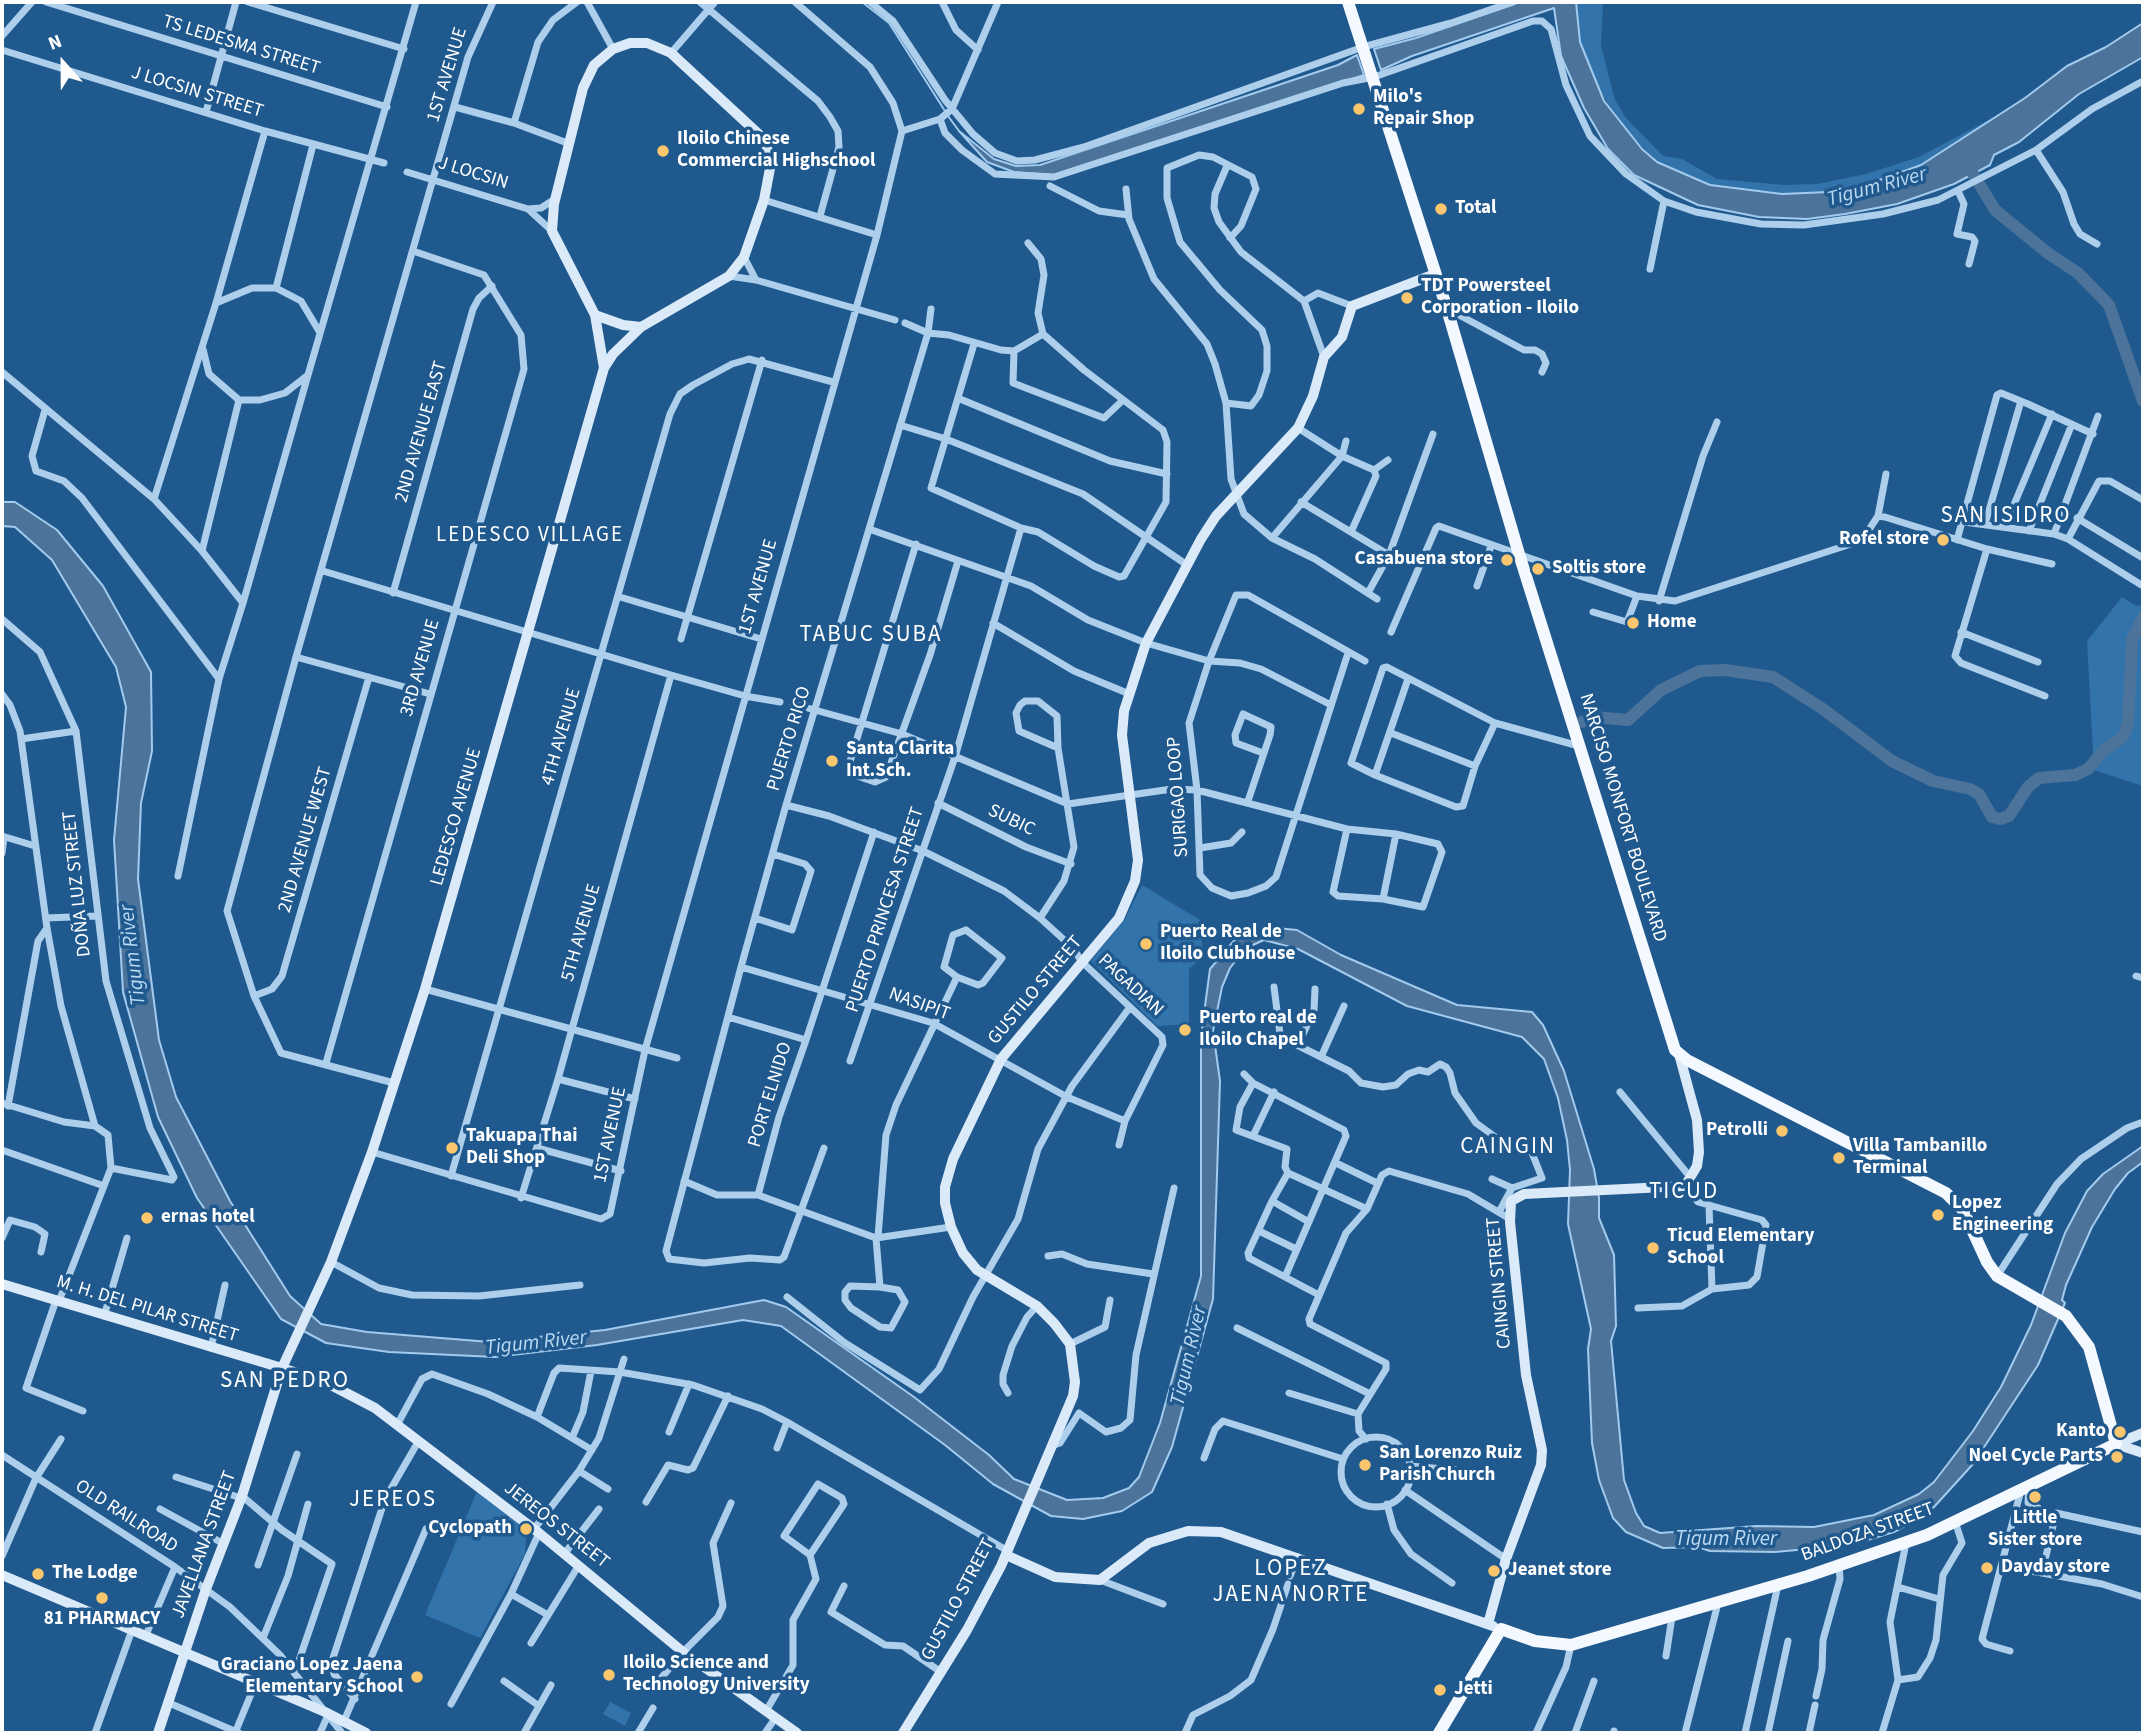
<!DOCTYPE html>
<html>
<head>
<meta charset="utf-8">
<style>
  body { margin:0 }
  #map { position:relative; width:2145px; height:1735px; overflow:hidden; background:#20598e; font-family:"Source Sans 3",sans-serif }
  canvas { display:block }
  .frame { position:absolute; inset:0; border:4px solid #fff; pointer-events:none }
  .north { position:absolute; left:28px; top:28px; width:70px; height:70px; -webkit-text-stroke:5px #20598e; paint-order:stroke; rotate:339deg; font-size:19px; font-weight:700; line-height:28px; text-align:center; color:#fff }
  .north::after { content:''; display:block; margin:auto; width:24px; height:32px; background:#fff; clip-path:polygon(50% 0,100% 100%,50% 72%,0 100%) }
</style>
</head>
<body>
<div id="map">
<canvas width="2145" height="1735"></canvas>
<div class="frame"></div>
<div class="north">N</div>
</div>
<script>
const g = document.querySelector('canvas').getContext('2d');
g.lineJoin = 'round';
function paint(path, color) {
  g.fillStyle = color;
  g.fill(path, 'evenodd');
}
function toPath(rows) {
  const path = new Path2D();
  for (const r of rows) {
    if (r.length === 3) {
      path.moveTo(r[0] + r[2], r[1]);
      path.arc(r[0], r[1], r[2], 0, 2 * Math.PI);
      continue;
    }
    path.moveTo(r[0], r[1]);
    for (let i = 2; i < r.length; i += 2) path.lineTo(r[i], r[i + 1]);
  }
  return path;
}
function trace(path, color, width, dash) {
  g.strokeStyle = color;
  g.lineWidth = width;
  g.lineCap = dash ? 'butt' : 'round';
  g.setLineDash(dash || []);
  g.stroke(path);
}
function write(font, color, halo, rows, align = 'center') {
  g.font = font + ' "Source Sans 3",sans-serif';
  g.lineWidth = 7;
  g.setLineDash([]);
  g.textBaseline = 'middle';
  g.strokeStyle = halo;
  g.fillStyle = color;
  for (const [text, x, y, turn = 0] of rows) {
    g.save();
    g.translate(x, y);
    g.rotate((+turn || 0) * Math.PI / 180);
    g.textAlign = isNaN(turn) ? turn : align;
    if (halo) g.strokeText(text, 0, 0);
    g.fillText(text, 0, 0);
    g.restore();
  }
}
paint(toPath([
  [1576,2,1603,2,1601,46,1615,100,1626,118,1663,156,1682,159,1717,179,1784,185,1817,184,1866,174,1919,157,1994,117,1921,165,1877,181,1813,194,1782,194,1710,185,1657,162,1615,118,1590,70,1580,42],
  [2122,597,2136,606,2143,605,2143,786,2094,770,2087,641],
  [1142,885,1200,920,1203,956,1189,969,1189,1024,1157,1026,1091,961,1125,919],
  [478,1489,527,1523,525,1554,480,1638,425,1615],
  [610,1702,631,1713,625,1726,603,1714]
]), '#3373ab');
const water = toPath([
  [1520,2,1576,2,1580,42,1604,101,1642,149,1657,162,1710,185,1782,194,1828,192,1877,181,1921,165,2025,98,2067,66,2106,47,2143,23,2143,57,2079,94,2019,142,1994,155,1990,165,1954,184,1897,204,1845,214,1807,219,1759,217,1698,205,1634,175,1608,149,1584,108,1561,56,1554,8,1412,56,1381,70,1374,49,1416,38,1520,2],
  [1357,55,1364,75,1054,175,1014,172,987,162,959,131,994,159,1016,166,1040,165,1338,65,1357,55],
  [2,502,15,502,57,530,103,586,151,672,152,751,141,803,138,879,159,1040,176,1097,230,1201,290,1296,321,1324,367,1332,490,1342,605,1330,764,1300,786,1307,914,1397,989,1455,1014,1479,1067,1500,1103,1498,1129,1488,1139,1477,1160,1423,1201,1276,1201,1036,1210,969,1238,936,1266,927,1297,930,1341,955,1457,1005,1532,1012,1543,1025,1564,1071,1594,1169,1599,1198,1599,1218,1614,1255,1616,1326,1611,1341,1624,1480,1636,1513,1644,1526,1660,1533,1757,1526,1814,1527,1874,1515,1919,1494,1934,1482,1973,1431,2001,1387,2031,1325,2065,1233,2087,1191,2103,1174,2143,1146,2143,1162,2128,1173,2115,1189,2092,1227,2066,1285,2062,1300,2065,1303,2038,1365,1973,1464,1934,1507,1914,1521,1894,1532,1851,1545,1775,1552,1710,1551,1698,1547,1663,1548,1626,1532,1613,1518,1599,1480,1592,1443,1588,1349,1591,1329,1568,1224,1570,1170,1567,1140,1558,1098,1544,1059,1522,1037,1407,1006,1298,949,1264,940,1246,948,1230,968,1222,987,1213,1031,1220,1081,1213,1299,1172,1447,1152,1492,1122,1511,1083,1519,1051,1516,993,1484,945,1445,781,1326,743,1320,597,1345,495,1357,389,1352,326,1343,281,1319,197,1198,158,1117,123,992,114,840,126,707,116,667,52,560,15,527,2,526,2,502]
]);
paint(water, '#4c749a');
trace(water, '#a2cbee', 2);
trace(toPath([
  [862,2,889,23,945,111],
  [948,116,959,131]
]), '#a2cbee', 2);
trace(toPath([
  [1966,162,1995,210,2049,254,2078,273,2109,305,2143,401],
  [1582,722,1594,717,1628,720,1661,690,1700,671,1725,670,1773,677,1823,709,1892,761,1933,781,1970,789,1979,794,1992,817,2000,819,2009,816,2028,787,2039,778,2075,775,2088,769,2104,750,2123,737,2128,724,2132,640,2143,617]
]), '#4c749a', 12);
trace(toPath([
  [46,2,387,107],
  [248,2,404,49],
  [587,2,613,49],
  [700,2,818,101,830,117,838,131,839,147,820,216],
  [870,2,893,21,945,100,973,134,995,153,1017,161,1035,160,1084,147,1363,47,1451,23,1513,2],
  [942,2,956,30,978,50],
  [2,36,32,2],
  [2,50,265,131,384,163],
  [671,53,715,2],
  [455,107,514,123,570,144],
  [206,112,236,2],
  [940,119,945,133,962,150,995,174,1054,177,1343,83,1374,77,1533,21,1542,21,1551,29,1566,85,1590,136,1626,174,1664,201,1696,212,1761,224,1804,225,1883,214,1938,200,2036,150,2092,109,2143,81],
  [514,123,538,42,553,20,577,2],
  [902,131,940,119,952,109,998,2],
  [2036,150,2063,192,2074,224,2080,234,2097,244],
  [1227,166,1215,194,1214,208,1219,222,1241,252,1304,301,1324,357],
  [407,172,528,209,552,231],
  [1050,186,1099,211,1128,215],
  [1126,189,1129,219,1154,279,1207,344,1215,364,1226,403,1231,479,1244,514,1272,538,1315,559,1377,599],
  [1958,191,1964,204,1957,234,1972,237,1975,241,1969,264],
  [764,200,877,235],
  [528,209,541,208,555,199],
  [744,257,756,280],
  [1650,269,1664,201],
  [729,276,756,280,895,320],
  [276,288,313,145],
  [1304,301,1318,293,1352,306],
  [216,303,252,288,276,288,301,301,319,331],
  [1448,309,1524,350,1535,350,1542,354,1546,363,1542,372],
  [905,323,928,333,949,335,1001,350,1014,351,1043,334],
  [974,344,931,488,1021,528,1038,532,1094,566,1119,577,1124,576,1166,502,1167,442,1163,430,1084,370,1043,334,1038,313,1044,275,1041,259,1028,243],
  [203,349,209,374,239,400,260,400,285,393,308,375,416,2],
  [1014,351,1013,383,1104,418,1123,400],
  [2,372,154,499,216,303,265,131],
  [960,399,1110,461,1167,474],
  [1226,403,1251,406,1259,395,1267,371,1267,346,1262,330,1220,290,1180,242,1167,198,1167,168,1199,155,1213,157,1252,177,1256,189,1241,226,1230,238],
  [45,410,32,456,36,471,64,481,82,498,219,679],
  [900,425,946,439,1083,494,1187,565],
  [1298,428,1342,456,1374,470,1376,476,1351,532],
  [1374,470,1388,460],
  [154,499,202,551,243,603,308,375],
  [1301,502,1389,555],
  [1878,516,1886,474],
  [2077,518,2143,558],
  [1964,522,2054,534,2068,539,2143,586],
  [1985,524,2021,401],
  [2005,526,2052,414],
  [869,529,1031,586,1088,620,1146,643,1209,661,1240,663,1261,669,1331,705],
  [2029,531,2072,424],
  [2054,534,2098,416],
  [1272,538,1342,456,1346,441],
  [2068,539,2099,481,2110,481,2143,500],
  [1957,540,1997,395,2001,393,2028,404,2093,434],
  [916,544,849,765,854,775,875,782,886,777,930,655,958,561],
  [1987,549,2052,564],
  [202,551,239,400],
  [323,571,671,675,745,696,780,702],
  [1477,586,1491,546],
  [1369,591,1389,555,1433,434],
  [393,593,473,309,479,298,492,286],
  [620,597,761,639],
  [1659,601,1703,456,1717,422],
  [1593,612,1627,622,1637,596],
  [2,619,40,652,76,731,106,981,150,1128,174,1177,172,1180,111,1168],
  [993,623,1074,671,1127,693],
  [1391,632,1436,528,1439,526,1637,596,1675,601,1854,543,1864,537,1878,516,1885,517,1987,549,1955,656,1961,663,2045,696],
  [1961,632,2038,662],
  [681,639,762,360],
  [1348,653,1276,877,1266,886,1248,893,1231,896,1212,888,1200,875,1197,790,1189,723,1209,661,1236,595,1248,595,1365,661],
  [296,657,430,694],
  [2,694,10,705,20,731,47,928,61,1006,95,1126],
  [793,704,902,734,1068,804,1172,789,1197,790,1347,829,1396,834,1438,844,1442,852,1423,907,1383,899,1338,896,1333,892,1347,829],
  [1495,723,1475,766,1463,806,1456,807,1375,775,1351,763,1383,668,1387,667,1495,723,1579,746],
  [1391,733,1475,766],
  [21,739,76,731],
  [1375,775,1408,679],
  [1248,801,1270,735,1271,727,1243,714,1235,735,1236,743,1263,753],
  [938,803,1026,847,1071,864],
  [2,836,35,846],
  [1200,848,1231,843,1242,832],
  [2,853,4,837],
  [178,876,219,679,243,603],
  [1383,899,1396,834],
  [46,918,97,916],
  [755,918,792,930,811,871,805,864,773,854],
  [1040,918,1064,881,1074,847,1058,748,1057,716,1038,701,1025,701,1020,705,1016,713,1019,731,1058,748],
  [966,930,1002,958,983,983,978,985,957,977,944,967,953,935,966,930],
  [741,967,933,1023,1067,1097,1125,1121,1163,1045,1162,1037,1082,962,1073,948,1040,918,1004,891,923,851,829,816,786,805],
  [2136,976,2143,978],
  [1274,987,1280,1034,1285,1039,1349,1071,1361,1083,1383,1087,1396,1085,1408,1074,1419,1070,1428,1072,1440,1064,1446,1067,1450,1073,1455,1093,1476,1123,1505,1144,1530,1148,1542,1178,1512,1188],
  [425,989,677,1058],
  [254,996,272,989,282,976,369,677],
  [728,1017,806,1040,779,1117,758,1195],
  [806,1040,874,832],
  [1298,1045,1314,1010,1315,989],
  [1321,1057,1344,1006],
  [850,1061,955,757,1021,528],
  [326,1063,524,369,521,335,484,275,413,251],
  [1244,1074,1253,1083],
  [558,1079,635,1099],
  [394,1083,281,1053,254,996,227,911,296,657,468,57,493,2],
  [1620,1092,1691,1178],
  [2,1103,64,1122,95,1126,108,1135,111,1168,59,1301],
  [8,1106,38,941,47,928],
  [1253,1136,1274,1092],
  [1119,1145,1125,1121],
  [537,1148,621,1171],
  [824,1148,784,1257,780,1260,750,1258,704,1263,669,1259,666,1251,741,967,786,805,928,333,931,309],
  [2,1150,104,1186],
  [372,1152,601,1219,610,1214,645,1050,877,235,902,131,893,103,870,67,795,2],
  [1336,1163,1377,1183],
  [451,1176,670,414,680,394,693,385,732,364,749,359,833,382],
  [1492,1179,1512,1188,1499,1212],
  [684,1181,717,1195,758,1195,876,1238,951,1227],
  [521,1198,558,1079,671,675],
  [1272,1201,1309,1222],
  [1709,1205,1712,1289],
  [1259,1231,1296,1249],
  [878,1237,886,1135,896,1105,957,977],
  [2,1238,10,1220,35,1227,45,1234,41,1252],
  [876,1238,880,1287,898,1290,905,1302,891,1328,880,1327,851,1308,845,1300,845,1292,850,1286,880,1287],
  [1048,1256,1062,1254,1087,1264,1153,1274],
  [331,1262,379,1288,412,1295,479,1296,580,1285],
  [1997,1276,2057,1184,2081,1159,2127,1128,2143,1122],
  [1285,1277,1346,1136,1344,1130,1253,1083,1240,1107,1236,1130,1287,1149,1285,1167,1288,1173],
  [1319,1295,1249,1258,1248,1253,1272,1201,1288,1173,1367,1209],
  [787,1297,845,1343,920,1390,939,1369,973,1297,1018,1219,1038,1149,1072,1086,1130,1007],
  [56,1300,26,1388,83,1411],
  [1638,1308,1682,1306,1712,1289,1749,1285,1757,1277,1766,1225,1762,1220,1698,1202,1685,1186],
  [104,1316,127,1238],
  [1237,1328,1370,1394],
  [1070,1344,1105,1327,1110,1300],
  [211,1348,225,1285],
  [1008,1393,1003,1384,1003,1375,1012,1346,1027,1317,1037,1306],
  [1289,1393,1358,1414],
  [537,1417,554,1373,559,1368,620,1372,693,1385,762,1409,787,1422,1008,1551],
  [397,1425,422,1379,432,1374,488,1394,537,1417,592,1450],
  [669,1432,689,1384],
  [1376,1472,35],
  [572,1438,583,1412,591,1371],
  [1366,1439,1359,1431,1358,1414,1386,1369,1386,1363,1310,1324,1309,1319,1346,1233,1367,1209,1382,1175,1389,1171,1468,1194,1510,1219],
  [1051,1446,1060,1443,1079,1413,1106,1432,1121,1428,1130,1420,1136,1355,1174,1188],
  [777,1448,787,1422],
  [2,1455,175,1567,230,1607,280,1655,342,1733],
  [1204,1458,1215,1429,1223,1421,1343,1459],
  [1410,1466,1455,1470],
  [579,1471,608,1489],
  [176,1477,241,1498],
  [2029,1485,2028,1503,2040,1509],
  [1405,1490,1506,1559],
  [242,1496,282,1530,332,1564,295,1672],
  [646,1502,668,1465,688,1470,693,1468,728,1396],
  [1387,1504,1394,1530,1411,1554,1452,1583],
  [160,1509,224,1544],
  [534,1529,579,1471,599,1438,624,1359],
  [2143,1532,2056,1513,2042,1573,2102,1584,2143,1597],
  [565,1553,599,1509],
  [2,1556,36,1478,61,1439],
  [258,1565,297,1454],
  [2001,1566,2042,1573],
  [1290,1576,1298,1557],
  [1100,1580,1163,1604],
  [844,1586,831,1612,885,1645,903,1646,941,1672],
  [1898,1587,1939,1599],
  [511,1594,548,1615],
  [146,1635,175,1567],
  [263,1638,288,1576,308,1504],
  [531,1643,579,1565],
  [2010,1651,1986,1644,1982,1639,2021,1490],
  [1666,1656,1672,1617],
  [1898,1680,1918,1677,1930,1658,1936,1640,1943,1575,1962,1543,1955,1521],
  [504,1681,539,1706],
  [652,1689,683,1652,718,1617,723,1606,713,1543,731,1503],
  [1816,1696,1822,1669,1823,1640,1840,1579,1839,1566],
  [355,1699,334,1674,332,1661,385,1499,418,1442],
  [169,1703,239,1733],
  [451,1704,511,1594,539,1533],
  [766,1711,793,1665,793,1620,816,1579,810,1555,784,1536,818,1484,842,1498,844,1504,810,1555],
  [344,1721,426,1529],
  [95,1733,132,1630],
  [235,1733,256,1682],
  [320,1733,329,1713],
  [524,1733,551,1685],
  [638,1733,653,1708],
  [765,1733,776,1717],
  [1185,1733,1193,1715,1230,1696,1251,1680,1273,1629,1288,1584],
  [1536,1733,1566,1667,1571,1645],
  [1575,1733,1594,1681],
  [1614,1733,1614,1731],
  [1685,1733,1718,1603],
  [1745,1733,1778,1585],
  [1768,1733,1788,1641],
  [1809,1733,1815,1705],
  [1882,1733,1898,1680,1890,1622,1906,1543]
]), '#aecfec', 7);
trace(toPath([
  [604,368,595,315,623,325,641,327],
  [2,1284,282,1368,329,1384,375,1408,539,1533,683,1652,797,1733],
  [2116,1444,2143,1433],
  [2116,1444,2143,1453],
  [1006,1555,1055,1577,1100,1580,1149,1543,1188,1531,1221,1532,1493,1626],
  [2,1575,325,1712,366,1733],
  [1488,1624,1506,1559,1541,1465,1542,1450,1526,1375,1510,1222,1511,1201,1524,1194,1685,1186,1697,1166,1699,1152,1697,1120,1679,1054],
  [158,1733,206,1589,242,1496,282,1368,331,1262,372,1152,425,989,604,368,613,354,641,327,729,276,744,257,764,200,771,163,765,140,671,53,647,43,630,43,613,49,594,65,583,88,554,204,552,231,595,315],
  [903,1733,967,1630,1001,1566,1073,1396,1075,1382,1070,1344,1054,1323,1037,1306,977,1270,963,1253,951,1227,945,1203,945,1187,953,1159,1001,1059,1119,918,1135,881,1138,860,1122,735,1124,711,1146,643,1201,539,1216,516,1298,428,1313,396,1324,357,1342,337,1352,306,1435,274]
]), '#daeaf9', 10);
trace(toPath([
  [1348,2,1447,309,1519,554,1675,1050,1687,1060,1946,1193,1963,1210,1987,1262,1997,1276,2066,1316,2089,1347,2116,1444,1927,1535,1808,1576,1571,1645,1535,1641,1501,1629,1439,1733]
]), '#f4f9ff', 12);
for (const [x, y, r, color] of [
  [1359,109,7,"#fac76f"],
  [663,151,7,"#fac76f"],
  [1441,209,7,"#fac76f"],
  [1407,298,7,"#fac76f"],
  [1943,540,7,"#fac76f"],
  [1507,560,7,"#fac76f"],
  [1538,569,7,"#fac76f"],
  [1633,623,7,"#fac76f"],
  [832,761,7,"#fac76f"],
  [1146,944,7,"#fac76f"],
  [1185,1030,7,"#fac76f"],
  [1782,1131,7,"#fac76f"],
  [452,1148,7,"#fac76f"],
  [1839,1158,7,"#fac76f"],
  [1938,1215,7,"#fac76f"],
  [147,1218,7,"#fac76f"],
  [1653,1248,7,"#fac76f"],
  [2120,1432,7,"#fac76f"],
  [2117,1457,7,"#fac76f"],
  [1365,1465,7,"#fac76f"],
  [2035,1497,7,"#fac76f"],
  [526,1529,7,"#fac76f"],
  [1987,1568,7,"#fac76f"],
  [1494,1571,7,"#fac76f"],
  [38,1574,7,"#fac76f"],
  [102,1598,7,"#fac76f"],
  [609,1675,7,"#fac76f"],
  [417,1677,7,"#fac76f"],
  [1440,1690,7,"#fac76f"]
]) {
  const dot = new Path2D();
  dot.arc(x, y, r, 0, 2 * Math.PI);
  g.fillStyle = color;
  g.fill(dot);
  trace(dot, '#20598e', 2.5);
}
write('19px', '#fff', '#20598e', [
  ["TS LEDESMA STREET",241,46,17],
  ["1ST AVENUE",448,75,-73],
  ["J LOCSIN STREET",197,93,17],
  ["J LOCSIN",473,174,17],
  ["2ND AVENUE EAST",422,432,-74],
  ["1ST AVENUE",759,587,-74],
  ["3RD AVENUE",421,668,-74],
  ["4TH AVENUE",562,737,-74],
  ["PUERTO RICO",790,739,-73],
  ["SURIGAO LOOP",1179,797,-94],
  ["LEDESCO AVENUE",457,817,-74],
  ["NARCISO MONFORT BOULEVARD",1622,818,73],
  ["SUBIC",1011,821,26],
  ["2ND AVENUE WEST",306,840,-74],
  ["DOÑA LUZ STREET",78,884,-96],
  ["PUERTO PRINCESA STREET",886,910,-72],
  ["5TH AVENUE",582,933,-74],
  ["PAGADIAN",1130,986,43],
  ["GUSTILO STREET",1036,991,-50],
  ["NASIPIT",919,1005,20],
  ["PORT ELNIDO",771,1095,-73],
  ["1ST AVENUE",611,1135,-78],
  ["CAINGIN STREET",1500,1283,-95],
  ["M. H. DEL PILAR STREET",147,1310,17],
  ["OLD RAILROAD",126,1517,33],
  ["JEREOS STREET",556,1526,38],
  ["BALDOZA STREET",1868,1533,-20],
  ["JAVELLANA STREET",205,1545,-70],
  ["GUSTILO STREET",959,1600,-62]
]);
write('bold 19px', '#fff', '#20598e', [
  ["Milo's",1373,98],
  ["Repair Shop",1373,120],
  ["Iloilo Chinese",677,140],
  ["Commercial Highschool",677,162],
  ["Total",1455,209],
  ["TDT Powersteel",1421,287],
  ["Corporation - Iloilo",1421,309],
  ["Rofel store",1929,540,"right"],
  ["Casabuena store",1493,560,"right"],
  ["Soltis store",1552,569],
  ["Home",1647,623],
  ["Santa Clarita",846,750],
  ["Int.Sch.",846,772],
  ["Puerto Real de",1160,933],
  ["Iloilo Clubhouse",1160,955],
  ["Puerto real de",1199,1019],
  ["Iloilo Chapel",1199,1041],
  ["Petrolli",1768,1131,"right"],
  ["Takuapa Thai",466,1137],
  ["Deli Shop",466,1159],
  ["Villa Tambanillo",1853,1147],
  ["Terminal",1853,1169],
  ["Lopez",1952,1204],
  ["Engineering",1952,1226],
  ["ernas hotel",161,1218],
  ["Ticud Elementary",1667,1237],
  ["School",1667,1259],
  ["Kanto",2106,1432,"right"],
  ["San Lorenzo Ruiz",1379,1454],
  ["Parish Church",1379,1476],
  ["Noel Cycle Parts",2103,1457,"right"],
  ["Little",2035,1519,"center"],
  ["Sister store",2035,1541,"center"],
  ["Cyclopath",512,1529,"right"],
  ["Dayday store",2001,1568],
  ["Jeanet store",1508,1571],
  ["The Lodge",52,1574],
  ["81 PHARMACY",102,1620,"center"],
  ["Iloilo Science and",623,1664],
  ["Technology University",623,1686],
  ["Graciano Lopez Jaena",403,1666,"right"],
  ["Elementary School",403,1688,"right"],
  ["Jetti",1454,1690]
], 'left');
write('italic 21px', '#bad9f3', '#20598e', [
  ["Tigum River",1877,188,-15],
  ["Tigum River",134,955,-97],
  ["Tigum River",536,1344,-6],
  ["Tigum River",1190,1356,-77],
  ["Tigum River",1726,1540]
]);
g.letterSpacing = '2px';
write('21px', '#fff', '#20598e', [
  ["LEDESCO VILLAGE",530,536]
]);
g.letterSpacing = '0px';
g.letterSpacing = '2px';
write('23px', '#fff', '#20598e', [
  ["SAN ISIDRO",2006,517],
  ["TABUC SUBA",871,636],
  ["CAINGIN",1508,1148],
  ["TICUD",1684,1193],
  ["SAN PEDRO",285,1382],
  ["JEREOS",393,1501],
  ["LOPEZ",1291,1570],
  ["JAENA NORTE",1291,1596]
]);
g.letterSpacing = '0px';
</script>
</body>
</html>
